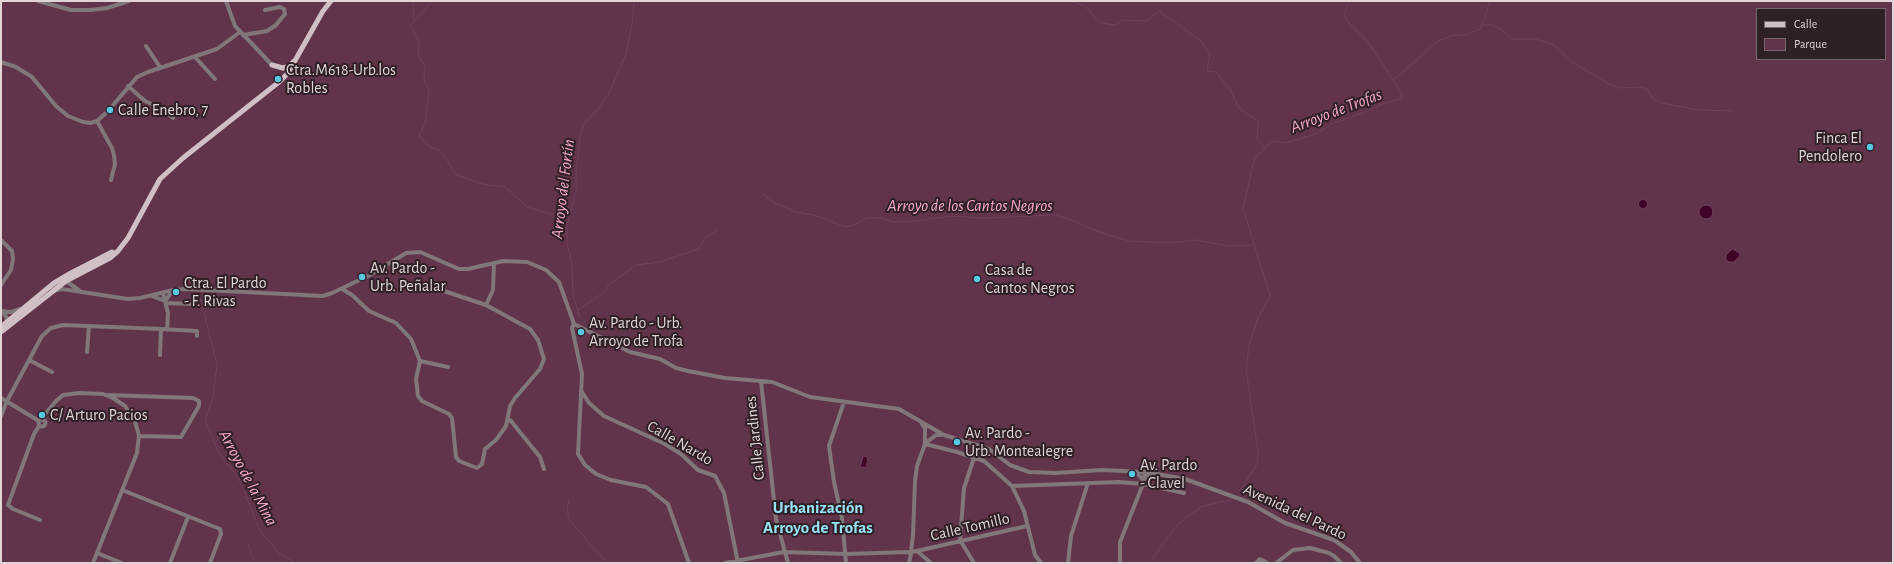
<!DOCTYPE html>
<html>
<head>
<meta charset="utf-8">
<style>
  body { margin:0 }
  #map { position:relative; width:1894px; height:564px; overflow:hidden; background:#392930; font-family:"Alegreya Sans",sans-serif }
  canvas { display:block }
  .frame { position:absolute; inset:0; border:2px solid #dfd5d9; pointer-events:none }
  .legend { position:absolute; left:1756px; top:8px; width:130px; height:52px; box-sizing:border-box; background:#2f1f26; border:1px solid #75686e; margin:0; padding:5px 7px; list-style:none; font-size:12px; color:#dfd5d9 }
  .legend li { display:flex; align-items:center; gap:8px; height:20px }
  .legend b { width:20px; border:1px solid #75686e }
</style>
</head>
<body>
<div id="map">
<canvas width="1894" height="564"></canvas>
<div class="frame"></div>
<ul class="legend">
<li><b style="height:5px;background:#d1bfc7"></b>Calle</li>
<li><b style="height:11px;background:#62344b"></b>Parque</li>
</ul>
</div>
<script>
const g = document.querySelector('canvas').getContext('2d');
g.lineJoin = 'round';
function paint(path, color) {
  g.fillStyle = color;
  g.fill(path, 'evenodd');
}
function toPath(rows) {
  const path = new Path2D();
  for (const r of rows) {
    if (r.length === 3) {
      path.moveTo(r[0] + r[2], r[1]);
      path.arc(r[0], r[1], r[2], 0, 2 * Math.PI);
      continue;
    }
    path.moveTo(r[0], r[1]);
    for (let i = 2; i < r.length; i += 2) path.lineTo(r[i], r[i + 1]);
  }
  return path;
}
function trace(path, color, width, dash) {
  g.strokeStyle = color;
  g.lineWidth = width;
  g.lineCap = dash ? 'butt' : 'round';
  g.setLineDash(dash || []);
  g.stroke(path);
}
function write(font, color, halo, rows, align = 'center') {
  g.font = font + ' "Alegreya Sans",sans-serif';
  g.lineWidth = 4;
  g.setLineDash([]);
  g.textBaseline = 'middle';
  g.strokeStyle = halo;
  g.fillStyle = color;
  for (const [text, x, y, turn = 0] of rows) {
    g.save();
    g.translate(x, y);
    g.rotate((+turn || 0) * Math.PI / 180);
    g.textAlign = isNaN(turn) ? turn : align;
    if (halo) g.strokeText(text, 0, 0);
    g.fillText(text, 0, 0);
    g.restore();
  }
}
paint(toPath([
  [1,1,1893,1,1893,563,1,563],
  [1757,9,1885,9,1885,59,1757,59]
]), '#62344b');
const water = toPath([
  [1643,204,4.5],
  [1706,212,7],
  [1732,249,1740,253,1739,257,1734,262,1729,262,1726,260,1726,255,1732,249],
  [865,456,868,458,866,468,860,467,863,457,865,456]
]);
paint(water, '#3f0027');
trace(water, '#6f405c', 1);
trace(toPath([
  [414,1,413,4,414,20],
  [432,1,410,26,419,41,418,56,425,65,424,80,429,91,425,124,419,135,424,142,432,148,440,151,446,158,455,174,482,184,505,187,527,207,550,214,567,226],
  [1070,1,1085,6,1100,23,1116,25,1123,20,1147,21,1159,11,1201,41,1210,53,1207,71,1216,72,1230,89,1239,108,1258,121,1257,139,1264,147],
  [1481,25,1493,25,1502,30,1512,39,1535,39,1552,44,1561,51,1570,61,1611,85,1621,88,1641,87,1648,90,1652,98,1661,103,1699,110,1734,111],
  [1395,79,1438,41,1453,35,1465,35,1480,29,1484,19,1490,1],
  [763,194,771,201,796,212,814,215,846,227,854,225,867,218,882,218,893,222,915,221,952,216,984,218,1054,215,1067,218,1097,231,1129,241,1170,243,1196,240,1228,246,1254,245],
  [200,297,217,365,213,398,205,421,219,453,239,479,260,531,280,554,296,563],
  [578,310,606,291,608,286,614,281,636,265,660,262,699,249,705,238,717,230],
  [580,318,573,296,572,263,567,244,567,226,576,192,576,173,580,137,584,124,598,109,608,95,626,54,632,24,634,3],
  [1238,493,1257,464,1258,452,1246,369,1249,346,1258,318,1270,296,1243,208,1255,157,1273,141,1284,143,1316,134,1331,124,1368,111,1382,104,1401,99,1402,94,1368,42,1348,22,1344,13,1350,1],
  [569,499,567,510,570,521,607,563],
  [248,544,255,563],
  [1149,563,1174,529,1184,519,1203,506,1231,500]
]), '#6f405c', 1);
trace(toPath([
  [38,1,71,10,91,10,107,8,129,1],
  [226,1,235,26,272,65],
  [243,35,267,31,276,25,285,14,284,9,280,7,265,10],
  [146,46,160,67],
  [195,57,215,79],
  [1,62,16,67,32,77,56,106,68,116,83,122,90,123,97,121,107,112,137,77,148,72,217,49,240,32],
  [128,86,145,101,162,109,173,118],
  [97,121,112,148,114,155,115,164,111,180],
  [1,240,12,251,13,259,11,270,1,285],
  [50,288,61,282,66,281,80,291],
  [342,289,352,295,369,311,396,323,411,339,420,361,416,379,418,396,422,401,449,414,452,418,456,457,459,461,477,468,482,464,485,449,496,440,506,426,510,406,515,398,540,369,544,359,538,340,530,329,486,305,432,287],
  [53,291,62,289,128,299,140,298,173,290,186,289,323,296,332,293,370,275,406,253,420,252,459,269,468,269,503,261,527,262,546,270,559,282,574,324,630,352,660,359,676,368,688,371,725,378,772,382,810,397,899,409,944,435,989,449,1010,465,1029,472,1055,473,1102,470,1145,472,1185,479,1248,502,1285,523,1334,540,1351,552,1360,563],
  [163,293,168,313,167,330],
  [152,296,165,301],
  [165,301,173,290],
  [166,303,192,304],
  [486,305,493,290,494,263],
  [1,311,11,312,20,309],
  [2,311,7,318,6,324],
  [574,324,572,328,582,374,578,454,585,465,596,474,611,480,646,487,668,504,689,563],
  [87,352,89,326],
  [160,355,161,329],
  [29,360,52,372],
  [420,361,448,367],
  [761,381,776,519,788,563],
  [582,392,589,403,604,416,665,444,681,454,698,470,715,476,724,493,738,563],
  [108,395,193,398,199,401,199,406,181,437,139,436],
  [1,398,39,421],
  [844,402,829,446,834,482,842,518,846,563],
  [1,416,7,401,42,336,51,328,63,325,161,329,197,331,197,336],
  [41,419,56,401,63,395,79,393,103,394,113,398,125,406,135,421,139,436,137,453,93,563],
  [508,419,511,421,540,457,544,469],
  [42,423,3.5],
  [39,426,34,434,8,505,13,509,40,520],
  [926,443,936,435,941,435],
  [925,444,957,452,984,461,1012,486,1119,482,1143,484,1184,493],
  [974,458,964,488,960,540,974,563],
  [1137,473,1143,480,1149,476,1156,475],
  [1012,486,1024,511,1035,555,1041,563],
  [122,490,220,529,221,534,210,563],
  [917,551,1027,526],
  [912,552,917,551,931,563],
  [97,553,122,563],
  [170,563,188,517],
  [725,563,784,552,846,554,909,552],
  [909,563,911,554,909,552,911,551,913,535,915,481,917,466,925,444,925,428,922,424],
  [1068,563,1071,536,1088,483],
  [1120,563,1120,542,1143,484,1145,472],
  [1256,563,1260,559,1267,563],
  [1276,563,1293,550,1310,548,1329,553,1334,556,1341,563]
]), '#80777a', 4);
trace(toPath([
  [272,65,283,68,290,66,293,62],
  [1,327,54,283,71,273,112,252],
  [1,332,66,281,110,258,118,251,128,238,160,179,183,158,279,82,288,73,323,11,331,1]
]), '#d1bfc7', 5);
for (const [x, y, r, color] of [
  [278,79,4,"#58c9e3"],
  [110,110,4,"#58c9e3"],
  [1870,147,4,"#58c9e3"],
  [362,277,4,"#58c9e3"],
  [977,279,4,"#58c9e3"],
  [176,292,4,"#58c9e3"],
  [581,332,4,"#58c9e3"],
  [42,415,4,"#58c9e3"],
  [957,442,4,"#58c9e3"],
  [1132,474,4,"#58c9e3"]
]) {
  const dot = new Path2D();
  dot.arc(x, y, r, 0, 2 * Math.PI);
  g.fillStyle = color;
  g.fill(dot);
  trace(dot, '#2f1f26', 1.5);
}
write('16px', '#dfd5d9', '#2f1f26', [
  ["Ctra.M618-Urb.los",286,70],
  ["Robles",286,88],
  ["Calle Enebro, 7",118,110],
  ["Finca El",1862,138,"right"],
  ["Pendolero",1862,156,"right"],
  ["Av. Pardo -",370,268],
  ["Urb. Peñalar",370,286],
  ["Casa de",985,270],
  ["Cantos Negros",985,288],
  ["Ctra. El Pardo",184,283],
  ["- F. Rivas",184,301],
  ["Av. Pardo - Urb.",589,323],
  ["Arroyo de Trofa",589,341],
  ["C/ Arturo Pacios",50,415],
  ["Av. Pardo -",965,433],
  ["Urb. Montealegre",965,451],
  ["Av. Pardo",1140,465],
  ["- Clavel",1140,483]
], 'left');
write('16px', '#dfd5d9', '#2f1f26', [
  ["Calle Jardines",755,438,-96],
  ["Calle Nardo",680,443,30],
  ["Avenida del Pardo",1295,512,25],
  ["Calle Tomillo",970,527,-13]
]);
write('italic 17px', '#f9a8cf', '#2f1f26', [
  ["Arroyo de Trofas",1336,111,-21],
  ["Arroyo del Fortín",563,189,-83],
  ["Arroyo de los Cantos Negros",970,206],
  ["Arroyo de la Mina",248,478,62]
]);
write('bold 17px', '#98e5f8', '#2f1f26', [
  ["Urbanización",818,508],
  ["Arroyo de Trofas",818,528]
]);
</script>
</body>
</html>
